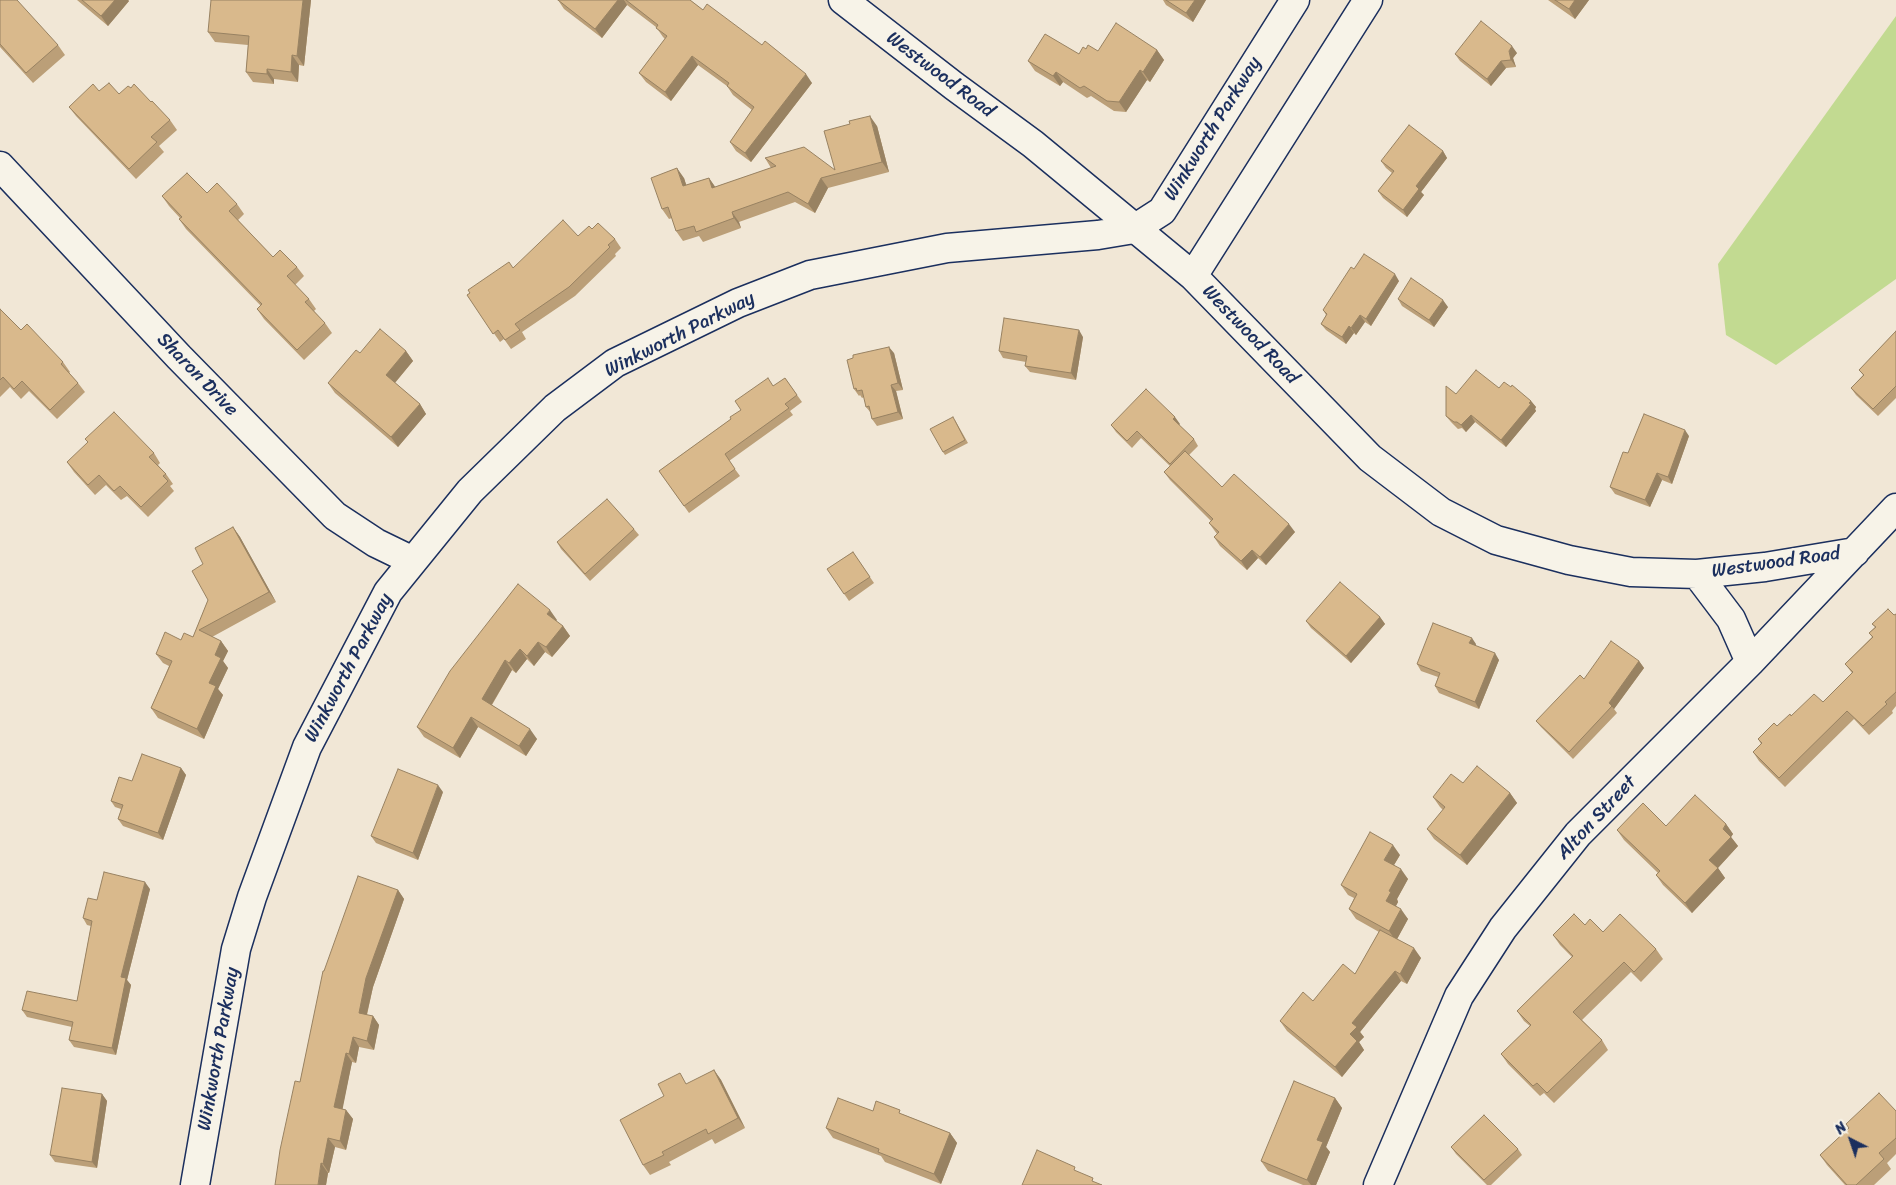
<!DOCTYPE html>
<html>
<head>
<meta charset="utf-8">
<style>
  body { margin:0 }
  #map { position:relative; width:1896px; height:1185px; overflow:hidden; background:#f1e7d6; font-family:Sriracha,sans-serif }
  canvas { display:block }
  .north { position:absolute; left:1826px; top:1115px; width:50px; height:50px; -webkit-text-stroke:4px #f7f3e8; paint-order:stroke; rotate:319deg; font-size:14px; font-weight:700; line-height:20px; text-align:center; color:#1b2f5e }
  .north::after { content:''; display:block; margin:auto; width:18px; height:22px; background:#1b2f5e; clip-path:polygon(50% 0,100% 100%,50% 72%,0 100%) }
</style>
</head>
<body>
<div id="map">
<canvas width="1896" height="1185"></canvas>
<div class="north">N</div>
</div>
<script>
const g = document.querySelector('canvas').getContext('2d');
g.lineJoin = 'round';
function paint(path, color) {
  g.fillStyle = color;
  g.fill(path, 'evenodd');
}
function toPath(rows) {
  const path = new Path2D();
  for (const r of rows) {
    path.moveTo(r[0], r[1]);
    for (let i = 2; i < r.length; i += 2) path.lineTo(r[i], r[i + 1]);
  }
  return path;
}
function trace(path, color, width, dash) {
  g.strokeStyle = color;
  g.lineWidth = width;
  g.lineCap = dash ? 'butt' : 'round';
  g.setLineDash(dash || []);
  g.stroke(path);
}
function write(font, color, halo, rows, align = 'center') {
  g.font = font + ' Sriracha,sans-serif';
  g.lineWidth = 4.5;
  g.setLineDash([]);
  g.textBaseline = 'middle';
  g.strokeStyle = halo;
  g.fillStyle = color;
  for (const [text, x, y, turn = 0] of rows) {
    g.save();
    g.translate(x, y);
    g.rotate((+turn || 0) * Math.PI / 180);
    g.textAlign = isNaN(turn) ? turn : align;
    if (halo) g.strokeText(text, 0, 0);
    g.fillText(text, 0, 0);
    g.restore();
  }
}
paint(toPath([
  [1896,16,1896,279,1776,365,1726,335,1718,264]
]), '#c2da91');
const street = toPath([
  [843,0,954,86,1033,144,1193,276,1370,458,1441,512,1496,540,1569,560,1631,572,1697,574,1765,567,1855,552],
  [0,166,179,357,335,516,376,543,413,561],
  [1193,276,1368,0],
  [1697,574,1731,619,1750,662],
  [195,1185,236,949,252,897,307,747,388,592,470,491,555,408,615,363,738,303,810,275,947,248,1098,235,1134,229,1162,211,1295,0],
  [1378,1185,1459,996,1503,928,1578,834,1750,662,1896,508]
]);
trace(street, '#1b2f5e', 31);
trace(street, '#f7f3e8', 28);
paint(toPath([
  [0,0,58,45,65,55,33,83,0,47],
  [77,0,128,0,129,1,108,26],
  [311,0,304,66,299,65,298,82,274,79,274,84,253,82,246,72,248,45,215,42,208,32],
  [558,0,690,0,703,10,812,83,751,162,736,151,730,142,752,110,733,95,727,86,698,65,671,101,646,82,639,73,665,39,663,37,656,27,627,5,602,38,564,9],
  [1163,0,1206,0,1193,22,1166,5],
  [1548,0,1589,0,1575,19],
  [1086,49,1098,51,1157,50,1164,60,1150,82,1147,80,1126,112,1114,111,1091,96,1087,98,1063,82,1060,86,1035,71,1028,61,1079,54],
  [1517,53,1513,58,1516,67,1506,68,1491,86,1460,61,1455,54],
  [99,91,119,94,151,102,170,120,177,130,159,146,164,152,136,179,76,116,69,107],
  [877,126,889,172,828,188,815,213,795,202,739,222,741,228,703,242,699,236,683,241,676,231,672,218,669,219,662,209,684,178,686,185,709,178,715,187,771,168,765,158,835,170],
  [1443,151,1447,158,1421,192,1424,195,1407,217,1383,198,1378,191,1392,173,1386,168,1381,161],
  [207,193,237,204,244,214,238,220,273,257,297,267,304,276,295,285,309,299,316,309,314,311,325,323,332,333,304,360,264,319,257,309,261,306,186,229,179,219,180,218,169,206,162,196],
  [592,229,615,239,621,248,615,254,616,256,575,296,522,332,526,339,511,349,504,339,500,342,467,295,513,268],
  [1354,269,1399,281,1371,326,1365,322,1356,335,1354,333,1346,344,1326,330,1321,324,1326,315,1323,310],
  [1398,299,1448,307,1434,327,1402,306],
  [0,309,21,330,63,362,70,372,69,373,78,383,85,392,57,419,29,391,21,399,10,387,0,397],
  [1896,331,1896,398,1878,416,1856,395,1851,388,1863,375,1859,370],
  [1083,337,1076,380,1030,372,1025,366,1026,362,1003,358,999,351],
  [406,351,413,361,395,383,420,404,426,414,398,447,335,393,328,383,360,353],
  [894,353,903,390,896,391,903,419,877,426,872,419,871,413,866,407,864,397,862,398,860,395,859,396,854,389],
  [785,378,802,402,790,411,793,415,729,461,740,476,689,513,659,471,731,419,741,410],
  [1511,387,1531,401,1536,407,1535,409,1536,411,1506,447,1475,422,1466,432,1462,428,1458,429,1451,422,1446,416,1499,388],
  [955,420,968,443,945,455,943,452],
  [1180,424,1179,425,1194,439,1198,446,1189,455,1222,487,1295,532,1266,565,1258,558,1247,570,1220,546,1214,537,1217,534,1209,523,1211,521,1170,480,1164,472,1170,466,1141,438,1132,448,1116,432,1111,425],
  [1689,436,1672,484,1662,480,1650,507,1615,494,1610,487,1628,453],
  [154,453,160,463,158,465,166,474,173,484,170,486,174,491,148,517,127,496,121,500,106,485,95,495,74,472,67,462],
  [233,527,240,537,276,602,212,637,221,641,228,651,223,661,228,668,218,689,223,695,204,739,158,718,151,708,169,666,163,663,156,654,193,637,208,600,203,564],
  [634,529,639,535,590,581,561,549,557,542],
  [853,552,874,583,849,601,827,569],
  [1896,614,1896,706,1892,711,1893,713,1869,735,1854,719,1785,787,1759,761,1753,752,1761,744,1758,739,1791,716,1823,702,1852,673,1845,664,1872,637,1869,633,1875,627,1872,624,1894,615],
  [1380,617,1385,624,1351,663,1311,628,1306,621],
  [557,620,556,621,563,626,570,636,552,657,545,652,534,666,527,659,516,673,512,670,492,705,537,739,526,756,478,727,460,758,424,737,417,727],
  [1476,644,1476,646,1499,660,1479,709,1439,693,1435,686,1438,677,1421,671,1417,664],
  [1639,661,1644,668,1614,709,1617,713,1573,759,1541,727,1536,721,1584,679],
  [181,768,186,775,163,840,123,826,118,819,121,809,115,807,111,801],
  [443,792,418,860,376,843,371,836],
  [1510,793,1517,803,1467,865,1434,839,1427,829,1443,810,1440,807,1433,797],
  [1726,824,1733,834,1731,837,1738,846,1718,868,1725,878,1692,913,1663,885,1656,875,1658,873,1624,840,1617,830,1666,826],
  [1400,855,1394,865,1408,879,1397,899,1398,902,1396,906,1408,919,1397,939,1421,958,1407,984,1401,981,1360,1032,1364,1037,1359,1042,1364,1050,1342,1077,1287,1031,1280,1021,1355,974,1379,932,1356,919,1349,909,1354,898,1348,895,1341,885],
  [150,889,127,980,131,985,116,1055,74,1047,69,1040,72,1027,27,1017,22,1010,77,1001,91,926,87,925,83,918,97,900],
  [398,890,404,899,373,987,367,1015,373,1016,379,1025,374,1050,359,1047,356,1063,352,1062,342,1109,346,1110,353,1119,346,1150,335,1147,329,1173,328,1173,326,1185,300,1082,324,971],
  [1585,925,1603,932,1656,949,1663,959,1641,982,1631,972,1582,1020,1602,1040,1608,1050,1554,1103,1544,1093,1540,1096,1508,1064,1501,1054,1530,1026,1524,1021,1517,1011,1572,957,1560,945,1553,935],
  [714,1070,721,1080,745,1128,715,1144,712,1139,669,1162,671,1165,650,1175,643,1165,688,1084],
  [102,1094,107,1101,97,1168,55,1162,50,1155],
  [1335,1098,1342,1108,1326,1147,1330,1152,1316,1185,1303,1185,1268,1171,1261,1161],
  [873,1111,902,1114,950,1133,957,1143,941,1184,885,1162,881,1156,833,1138,826,1128],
  [1896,1111,1896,1154,1887,1163,1891,1169,1874,1185,1845,1185,1827,1165,1820,1155,1849,1128,1846,1124],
  [1451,1147,1518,1149,1522,1155,1491,1185,1487,1185,1456,1154]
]), '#bb9f78');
paint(toPath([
  [115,0,128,0,129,1,108,26,101,16],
  [303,0,311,0,304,66,297,56],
  [618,0,624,0,627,5,602,38,595,29],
  [1195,0,1206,0,1193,22,1186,13],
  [1575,0,1589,0,1575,19,1569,9],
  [1512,46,1517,53,1513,58,1516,67,1511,60,1509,51],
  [1157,50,1164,60,1150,82,1143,72],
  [292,55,299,65,298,82,291,72],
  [692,56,698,65,671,101,665,92],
  [1501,61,1506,68,1491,86,1487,79],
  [267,69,274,79,274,84,267,74],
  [1140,70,1147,80,1126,112,1119,102],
  [1056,72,1063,82,1060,86,1053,76],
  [806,74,812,83,751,162,745,153],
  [870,116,877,126,889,172,882,162],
  [1443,151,1447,158,1421,192,1424,195,1407,217,1403,210,1416,186],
  [677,168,684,178,690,196,683,186],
  [709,178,716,188,712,188],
  [821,178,828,188,815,213,808,204],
  [732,212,739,222,741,228,734,218],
  [1395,274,1399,281,1371,326,1366,319],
  [1443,300,1448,307,1434,327,1429,320],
  [1360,315,1365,322,1356,335,1351,328],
  [1349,326,1354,333,1346,344,1342,337],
  [1079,330,1083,337,1076,380,1071,373],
  [889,347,894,353,903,390,898,383],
  [406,351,413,361,393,385,386,375],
  [891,385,896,391,903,419,898,412],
  [1531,401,1536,407,1535,409,1536,411,1506,447,1501,440],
  [420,404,426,414,398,447,391,437],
  [1471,415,1475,422,1466,432,1461,425],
  [1175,417,1180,424,1178,426,1173,419],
  [1685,430,1689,436,1672,484,1668,477],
  [1657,473,1662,480,1650,507,1645,500],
  [1289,524,1295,532,1266,565,1260,557],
  [233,527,240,537,276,602,269,592],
  [1252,550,1258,558,1247,570,1241,561],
  [550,610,557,620,554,624,547,614],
  [1380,617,1385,624,1351,663,1346,656],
  [563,626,570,636,552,657,546,647],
  [1472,638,1476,644,1474,650,1469,643],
  [221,641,228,651,223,661,228,668,218,689,223,695,204,739,197,729,209,683,215,655],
  [538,642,545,652,534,666,527,656],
  [520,649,527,659,516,673,509,663],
  [1495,653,1499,660,1479,709,1475,702],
  [505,660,512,670,489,709,482,699],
  [1639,661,1644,668,1614,709,1609,703],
  [471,717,478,727,460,758,453,748],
  [530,729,537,739,526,756,519,746],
  [181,768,186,775,163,840,158,833],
  [438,785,443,792,418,860,413,853],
  [1510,793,1517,803,1467,865,1460,855],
  [1726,824,1733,834,1731,837,1738,846,1716,870,1709,860],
  [1393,845,1400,855,1391,870,1384,860],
  [1718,868,1725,878,1692,913,1685,903],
  [1401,869,1408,879,1397,899,1398,902,1393,911,1386,901,1389,891],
  [145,882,150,889,127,980,131,985,116,1055,112,1048,121,977],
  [398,890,404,899,373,987,365,1022,359,1013,366,978],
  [1401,909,1408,919,1396,941,1389,931],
  [1414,948,1421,958,1407,984,1400,974],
  [1395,971,1401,981,1360,1032,1364,1037,1359,1042,1364,1050,1342,1077,1335,1067,1350,1034,1352,1023],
  [373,1016,379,1025,374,1050,367,1041],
  [353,1037,359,1047,356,1063,349,1054],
  [346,1053,352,1062,341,1117,334,1107],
  [714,1070,721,1080,745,1128,738,1118],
  [102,1094,107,1101,97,1168,92,1162],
  [1335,1098,1342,1108,1326,1147,1330,1152,1316,1185,1311,1185,1307,1180,1317,1140],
  [346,1110,353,1119,346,1150,340,1141],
  [950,1133,957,1143,941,1184,934,1174],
  [328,1138,335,1147,329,1173,323,1164],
  [321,1163,328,1173,326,1185,318,1185]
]), '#988262');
const building = toPath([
  [0,0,17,0,58,45,26,73,0,44,0,0],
  [82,0,115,0,101,16,82,0],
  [211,0,303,0,297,56,292,55,291,72,267,69,267,74,246,72,249,36,208,32,211,0],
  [558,0,618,0,595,29,558,0],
  [626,0,690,0,703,10,707,4,762,45,765,41,806,74,745,153,730,142,754,107,727,86,729,83,692,56,665,92,639,73,667,36,656,28,658,25,626,0],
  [1166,0,1195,0,1186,13,1166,0],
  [1555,0,1575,0,1569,9,1555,0],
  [1481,21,1512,46,1509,51,1511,60,1501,61,1487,79,1455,54,1481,21],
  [1116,23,1157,50,1143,72,1140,70,1119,102,1107,101,1084,86,1080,88,1056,72,1053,76,1028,61,1045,34,1079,54,1083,47,1086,49,1088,45,1098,51,1116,23],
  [109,83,119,94,128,86,131,88,134,84,151,102,152,101,170,120,151,137,157,142,129,169,69,107,93,84,99,91,109,83],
  [870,116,882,162,821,178,808,204,788,192,732,212,734,218,696,232,694,226,676,231,668,207,662,209,651,178,677,168,683,186,709,178,712,188,776,166,765,158,804,147,835,170,824,131,850,124,849,121,870,116],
  [1409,125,1443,151,1416,186,1419,189,1403,210,1378,191,1394,171,1381,161,1409,125],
  [187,173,207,193,217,183,237,204,229,211,273,257,280,250,297,267,287,276,309,299,305,302,325,323,297,350,257,309,262,304,179,219,182,217,162,196,187,173],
  [563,220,578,236,589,226,592,229,598,223,615,239,608,245,610,247,569,287,515,324,520,330,505,340,498,330,493,334,467,295,470,293,468,290,509,262,513,268,563,220],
  [1364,254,1395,274,1366,319,1360,315,1351,328,1349,326,1342,337,1321,324,1327,314,1323,310,1351,267,1354,269,1364,254],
  [1411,278,1443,300,1429,320,1398,299,1411,278],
  [0,309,21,330,27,324,63,362,61,364,78,383,50,410,22,381,14,389,3,377,0,380,0,309],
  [1004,318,1079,330,1071,373,1025,366,1027,356,999,351,1004,318],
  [380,329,406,351,386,375,420,404,391,437,328,383,356,350,360,353,380,329],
  [1896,331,1896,386,1873,409,1851,388,1864,375,1859,370,1896,331],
  [889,347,898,383,891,385,898,412,872,419,869,406,866,407,862,390,857,391,856,388,854,389,847,360,853,358,853,355,889,347],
  [1476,370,1499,388,1504,382,1511,387,1512,385,1531,401,1529,403,1531,404,1501,440,1471,415,1461,425,1457,422,1454,422,1446,416,1446,386,1456,394,1476,370],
  [768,378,773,386,785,378,797,395,785,404,789,408,725,454,735,469,684,506,659,471,731,419,730,417,741,410,735,401,768,378],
  [1146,389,1175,417,1173,419,1194,439,1170,464,1137,431,1127,441,1111,425,1146,389],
  [114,412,154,453,149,457,166,474,163,476,168,481,141,507,120,486,114,491,99,475,88,485,67,462,88,442,85,439,114,412],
  [1644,414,1685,430,1668,477,1657,473,1645,500,1610,487,1623,452,1628,453,1644,414],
  [953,417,965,440,943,452,930,429,953,417],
  [1185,451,1222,487,1234,474,1289,524,1260,557,1252,550,1241,561,1214,537,1219,532,1209,523,1213,519,1164,472,1185,451],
  [607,499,634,529,585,574,557,542,607,499],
  [233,527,269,592,199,630,221,641,215,655,221,658,209,683,216,686,197,729,151,708,172,661,156,654,165,632,181,640,184,633,193,637,208,600,192,571,203,564,195,548,233,527],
  [853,552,870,577,844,594,827,569,853,552],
  [1340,582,1380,617,1346,656,1306,621,1340,582],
  [518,584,550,610,547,614,563,626,546,647,538,642,527,656,520,649,509,663,505,660,482,699,530,729,519,746,471,717,453,748,417,727,450,671,518,584],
  [1888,609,1894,615,1896,614,1896,692,1885,702,1887,704,1863,726,1847,711,1779,778,1753,752,1762,743,1758,739,1774,723,1777,726,1790,714,1791,716,1814,694,1823,702,1853,672,1845,664,1873,637,1869,633,1876,627,1872,624,1888,609],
  [1433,623,1472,638,1469,643,1495,653,1475,702,1435,686,1440,673,1417,664,1433,623],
  [1611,641,1639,661,1609,703,1612,706,1569,752,1536,721,1580,675,1584,679,1611,641],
  [142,754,181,768,158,833,118,819,123,805,111,801,119,777,132,781,142,754],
  [1477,766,1510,793,1460,855,1427,829,1445,807,1433,797,1451,774,1463,783,1477,766],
  [398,769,438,785,413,853,371,836,398,769],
  [1695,795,1726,824,1723,829,1731,837,1709,860,1718,868,1685,903,1656,875,1660,871,1617,830,1643,803,1666,826,1695,795],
  [1370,832,1393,845,1384,860,1401,869,1389,891,1391,892,1386,901,1401,909,1389,931,1349,909,1357,894,1341,885,1370,832],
  [104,872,145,882,121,977,126,978,112,1048,69,1040,73,1022,22,1010,27,991,77,1001,92,921,83,918,88,898,97,900,104,872],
  [358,876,398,890,366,978,359,1013,373,1016,367,1041,353,1037,349,1054,346,1053,334,1107,346,1110,340,1141,328,1138,323,1164,321,1163,318,1185,275,1185,280,1150,295,1081,300,1082,323,971,324,971,358,876],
  [1574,914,1585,925,1590,919,1603,932,1620,914,1656,949,1634,972,1624,962,1573,1012,1602,1040,1547,1093,1537,1083,1533,1086,1501,1054,1531,1025,1517,1011,1573,956,1553,935,1574,914],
  [1380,930,1414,948,1400,974,1395,971,1352,1023,1357,1027,1350,1034,1357,1041,1335,1067,1280,1021,1303,992,1313,1001,1343,964,1355,974,1380,930],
  [714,1070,738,1118,708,1134,706,1129,662,1152,664,1155,643,1165,620,1120,664,1096,658,1084,680,1073,686,1084,714,1070],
  [1294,1081,1335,1098,1317,1140,1323,1142,1307,1180,1261,1161,1294,1081],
  [62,1088,102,1094,92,1162,50,1155,62,1088],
  [1879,1093,1896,1111,1896,1138,1879,1153,1884,1159,1856,1185,1847,1185,1820,1155,1849,1128,1846,1124,1879,1093],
  [838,1098,873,1111,876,1101,900,1110,899,1113,950,1133,934,1174,878,1152,879,1149,826,1128,838,1098],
  [1484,1115,1518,1149,1484,1180,1451,1147,1484,1115],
  [1037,1150,1075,1167,1074,1170,1093,1178,1092,1181,1102,1185,1022,1185,1037,1150]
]);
paint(building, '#d9b98c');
trace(building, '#988262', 1);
write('19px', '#1b2f5e', '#f7f3e8', [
  ["Westwood Road",940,75,37],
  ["Winkworth Parkway",1213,129,-58],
  ["Winkworth Parkway",680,335,-27],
  ["Westwood Road",1250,335,46],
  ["Sharon Drive",197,375,46],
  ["Westwood Road",1776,563,-8],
  ["Winkworth Parkway",349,668,-62],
  ["Alton Street",1597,818,-47],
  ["Winkworth Parkway",219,1049,-80]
]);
</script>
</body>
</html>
